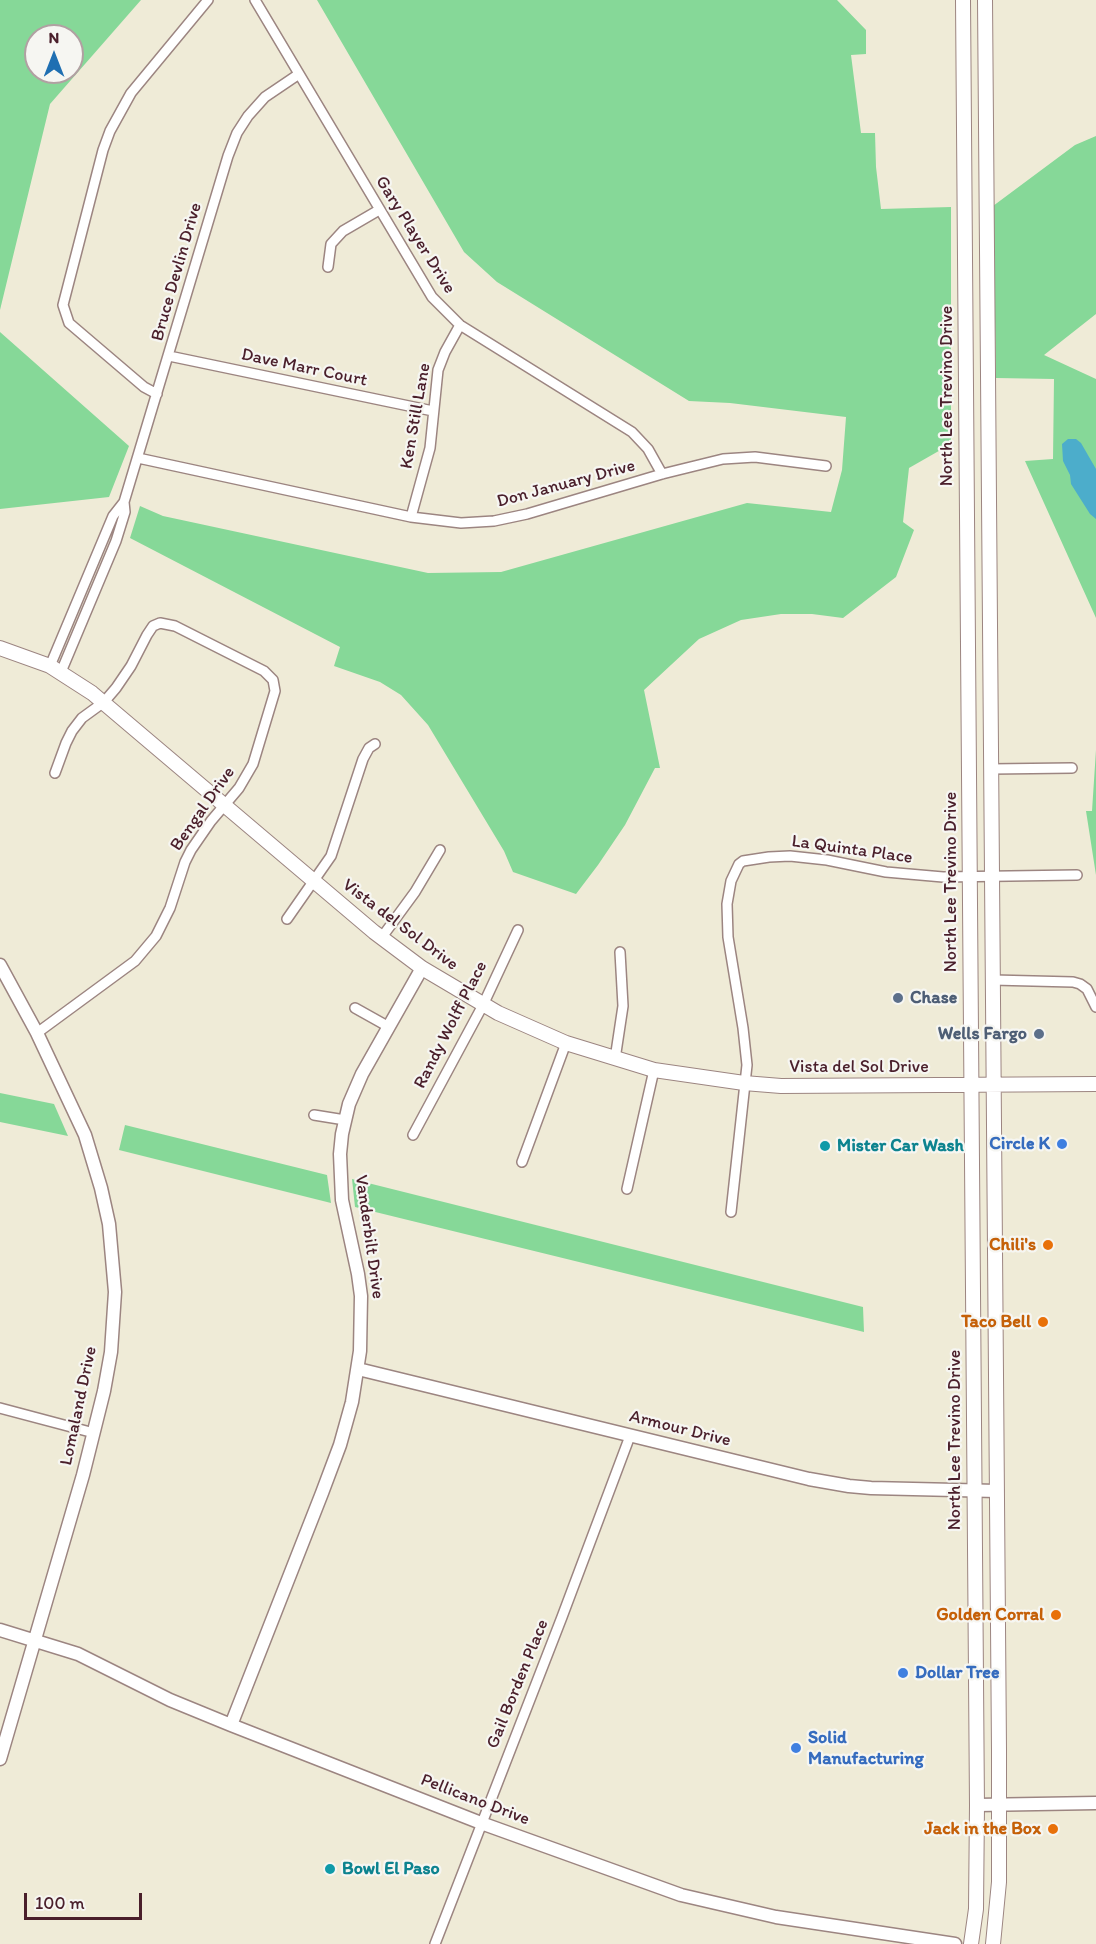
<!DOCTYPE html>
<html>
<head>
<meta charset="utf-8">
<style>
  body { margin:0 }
  #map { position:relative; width:1096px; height:1944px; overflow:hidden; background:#efebd7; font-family:Itim,sans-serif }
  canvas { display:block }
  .north { position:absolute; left:24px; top:24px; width:60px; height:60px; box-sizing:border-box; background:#f6f6f2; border:2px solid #b1a0a2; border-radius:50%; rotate:0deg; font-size:16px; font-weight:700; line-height:24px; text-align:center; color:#4a1f2b }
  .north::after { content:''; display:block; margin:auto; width:21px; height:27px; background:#1f6fb2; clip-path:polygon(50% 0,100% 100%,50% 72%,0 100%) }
  .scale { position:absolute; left:24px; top:1893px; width:118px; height:27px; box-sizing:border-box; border:3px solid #4a1f2b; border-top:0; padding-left:8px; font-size:18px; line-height:21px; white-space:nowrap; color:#4a1f2b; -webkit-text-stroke:4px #f6f6f2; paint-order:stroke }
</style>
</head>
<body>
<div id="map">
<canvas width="1096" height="1944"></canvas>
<div class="north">N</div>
<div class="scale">100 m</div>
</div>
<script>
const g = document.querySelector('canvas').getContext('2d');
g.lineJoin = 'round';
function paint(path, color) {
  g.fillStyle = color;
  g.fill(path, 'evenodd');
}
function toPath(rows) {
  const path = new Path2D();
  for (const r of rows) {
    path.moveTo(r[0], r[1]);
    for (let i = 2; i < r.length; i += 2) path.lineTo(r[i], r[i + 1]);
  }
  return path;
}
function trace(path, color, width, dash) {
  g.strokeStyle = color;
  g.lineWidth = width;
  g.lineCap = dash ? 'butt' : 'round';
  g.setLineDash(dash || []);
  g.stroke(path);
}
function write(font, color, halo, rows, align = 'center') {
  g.font = font + ' Itim,sans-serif';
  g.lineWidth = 4.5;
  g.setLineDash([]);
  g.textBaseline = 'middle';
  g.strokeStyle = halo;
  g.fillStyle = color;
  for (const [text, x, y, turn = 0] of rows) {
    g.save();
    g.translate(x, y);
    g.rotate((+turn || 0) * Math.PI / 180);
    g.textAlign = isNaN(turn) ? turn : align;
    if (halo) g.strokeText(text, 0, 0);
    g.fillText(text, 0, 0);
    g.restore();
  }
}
paint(toPath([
  [0,0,141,0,50,104,0,310],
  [36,36,72,36,72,72,36,72],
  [317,0,837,0,866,30,866,54,851,55,861,133,875,133,876,167,881,209,951,207,951,444,909,468,903,522,914,530,896,577,843,618,812,614,781,614,741,620,699,639,644,690,660,768,655,768,625,825,598,865,576,894,513,872,504,851,428,725,401,695,380,682,334,666,340,647,130,538,140,506,163,516,428,573,501,572,747,503,831,512,842,470,846,417,730,403,689,401,497,282,464,252],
  [1096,136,1096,314,1044,355,1096,379,1096,618,1025,461,1053,459,1054,379,996,378,993,206,1075,145],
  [0,332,129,446,109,497,0,509],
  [1096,750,1096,875,1086,811,1092,811],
  [0,1093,54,1104,68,1136,0,1122],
  [125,1125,327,1175,331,1203,119,1150],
  [352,1179,863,1307,864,1332,355,1207]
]), '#86d898');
paint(toPath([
  [1068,439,1076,439,1081,443,1096,469,1096,519,1090,514,1071,484,1070,475,1063,461,1062,444]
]), '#4cadcb');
const minor = toPath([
  [255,0,432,297,460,325,632,432,648,449,662,474],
  [328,267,331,244,343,231,379,210],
  [169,356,433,411],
  [157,394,144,387,69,323,63,305,103,150,110,131,131,93,208,0],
  [138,458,411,517,461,523,494,521,527,514,662,474,723,459,755,457,826,466],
  [411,517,430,448,438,370,445,352,460,325],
  [50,666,113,516,124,502,228,156,237,133,248,116,265,97,299,74],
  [61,672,116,541,125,512,124,502],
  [991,769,1072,768],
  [287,919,331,856,363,759,369,748,375,744],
  [382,937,415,892,440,850],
  [993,980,1073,982,1080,984,1087,989,1096,1007],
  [355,1008,389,1027],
  [37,1033,135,961,156,936,170,908,185,862,191,850,211,821,239,788,253,764,275,691,273,680,264,671,175,626,160,623,153,626,147,635,131,666,116,688,104,702,82,718,72,731,66,743,55,773],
  [615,1059,623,1006,620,952],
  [314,1115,345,1120],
  [413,1135,483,1005,518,930],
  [522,1162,566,1043],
  [627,1189,654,1070],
  [731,1212,747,1065,743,1028,728,937,727,904,731,881,739,864,743,861,769,857,790,856,827,860,886,872,943,877,1077,875],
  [0,1408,94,1433],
  [435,1944,562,1617,630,1436]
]);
const tertiary = toPath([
  [0,965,37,1033,85,1135,101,1188,109,1224,115,1292,111,1352,104,1391,83,1475,0,1759],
  [358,1369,809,1479,849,1486,871,1488,997,1491],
  [0,1630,78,1654,170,1700,231,1725,481,1823,681,1895,776,1917,955,1944],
  [231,1725,322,1493,340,1445,352,1402,360,1351,361,1296,358,1274,342,1200,340,1154,342,1134,349,1104,362,1074,422,968],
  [977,1805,1096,1803]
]);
const secondary = toPath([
  [963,0,977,1805,976,1909,971,1944],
  [985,0,999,1749,999,1882,993,1944],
  [0,648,50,666,92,693,374,932,422,968,498,1013,566,1043,654,1070,744,1083,781,1086,1096,1084]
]);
trace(minor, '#9c8581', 12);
trace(tertiary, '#9c8581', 15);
trace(secondary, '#9c8581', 16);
trace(minor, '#fff', 9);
trace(tertiary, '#fff', 12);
trace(secondary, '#fff', 14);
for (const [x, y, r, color] of [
  [898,998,6,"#5c6f8a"],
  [1039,1034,6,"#5c6f8a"],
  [1062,1144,6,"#3f7fe0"],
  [825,1146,6,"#0f9aa8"],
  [1048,1245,6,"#e8710a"],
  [1043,1322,6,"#e8710a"],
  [1056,1615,6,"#e8710a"],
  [903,1673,6,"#3f7fe0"],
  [796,1748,6,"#3f7fe0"],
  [1053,1829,6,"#e8710a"],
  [330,1869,6,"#0f9aa8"]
]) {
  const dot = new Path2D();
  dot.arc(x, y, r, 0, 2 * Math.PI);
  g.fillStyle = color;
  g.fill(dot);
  trace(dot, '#f6f6f2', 2);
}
write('18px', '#4a1f2b', '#f6f6f2', [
  ["Gary Player Drive",415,235,58],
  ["Bruce Devlin Drive",177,272,-74],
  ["Dave Marr Court",304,368,12],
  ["North Lee Trevino Drive",947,396,-90],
  ["Ken Still Lane",416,416,-80],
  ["Don January Drive",566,484,-15],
  ["Bengal Drive",203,809,-55],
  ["La Quinta Place",852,850,8],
  ["North Lee Trevino Drive",951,882,-90],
  ["Vista del Sol Drive",400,925,37],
  ["Randy Wolff Place",451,1025,-63],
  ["Vista del Sol Drive",859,1067],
  ["Vanderbilt Drive",369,1237,82],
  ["Lomaland Drive",79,1406,-78],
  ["Armour Drive",680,1429,14],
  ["North Lee Trevino Drive",955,1440,-90],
  ["Gail Borden Place",518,1684,-68],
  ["Pellicano Drive",475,1800,21]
]);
write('bold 18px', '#4e5e75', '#f6f6f2', [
  ["Chase",910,998],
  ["Wells Fargo",1027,1034,"right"]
], 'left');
write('bold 18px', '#366cbe', '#f6f6f2', [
  ["Circle K",1050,1144,"right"],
  ["Dollar Tree",915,1673],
  ["Solid",808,1738],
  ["Manufacturing",808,1759]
], 'left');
write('bold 18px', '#0d838f', '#f6f6f2', [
  ["Mister Car Wash",837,1146],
  ["Bowl El Paso",342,1869]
], 'left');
write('bold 18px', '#c56008', '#f6f6f2', [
  ["Chili's",1036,1245],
  ["Taco Bell",1031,1322],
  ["Golden Corral",1044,1615],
  ["Jack in the Box",1041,1829]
], 'right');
</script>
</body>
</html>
